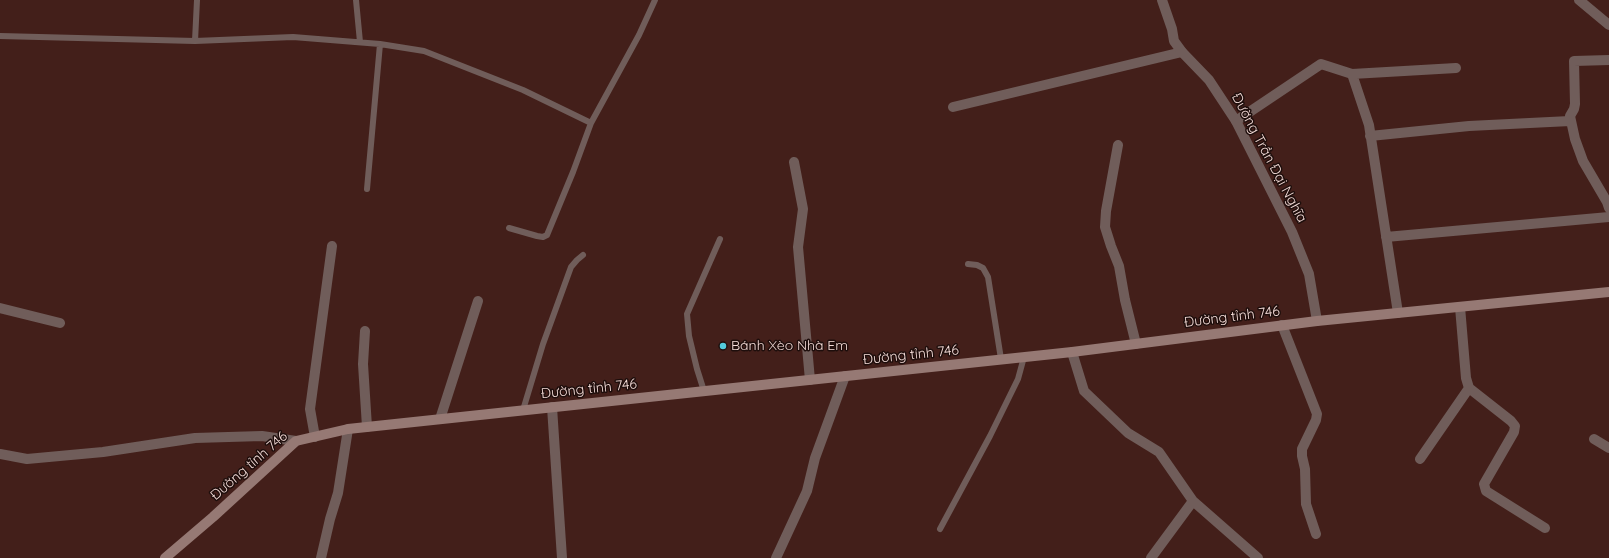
<!DOCTYPE html>
<html>
<head>
<meta charset="utf-8">
<style>
  body { margin:0 }
  canvas { display:block; background:#431f1a }
</style>
</head>
<body>
<canvas width="1609" height="558"></canvas>
<script>
const g = document.querySelector('canvas').getContext('2d');
g.lineJoin = 'round';
function toPath(rows) {
  const path = new Path2D();
  for (const r of rows) {
    path.moveTo(r[0], r[1]);
    for (let i = 2; i < r.length; i += 2) path.lineTo(r[i], r[i + 1]);
  }
  return path;
}
function trace(path, color, width, dash) {
  g.strokeStyle = color;
  g.lineWidth = width;
  g.lineCap = dash ? 'butt' : 'round';
  g.setLineDash(dash || []);
  g.stroke(path);
}
function write(font, color, halo, rows, align = 'center') {
  g.font = font + ' Quicksand,sans-serif';
  g.lineWidth = 3;
  g.setLineDash([]);
  g.textBaseline = 'middle';
  g.strokeStyle = halo;
  g.fillStyle = color;
  for (const [text, x, y, turn = 0] of rows) {
    g.save();
    g.translate(x, y);
    g.rotate((+turn || 0) * Math.PI / 180);
    g.textAlign = isNaN(turn) ? turn : align;
    if (halo) g.strokeText(text, 0, 0);
    g.fillText(text, 0, 0);
    g.restore();
  }
}
trace(toPath([
  [356,0,360,42],
  [0,36,195,41,197,0],
  [195,41,293,37,380,44,424,51,523,90,591,123],
  [367,189,380,44],
  [509,228,537,236,543,237,547,235,573,172,591,123,639,35,655,0],
  [968,264,977,265,983,268,988,277,1001,359],
  [704,391,697,369,689,336,687,314,720,239],
  [523,410,543,344,571,267,577,260,583,255],
  [940,529,990,436,1018,379,1024,357]
]), '#705d5a', 6);
trace(toPath([
  [1579,0,1609,25],
  [1609,60,1574,61,1575,104,1574,109,1570,116,1575,139,1583,161,1607,202,1609,208],
  [1352,74,1369,125,1398,313],
  [953,107,1182,52],
  [1236,121,1321,64,1352,74,1456,68],
  [1370,136,1469,126,1570,121],
  [1118,145,1106,211,1105,227,1111,246,1119,266,1125,300,1136,344],
  [794,162,803,209,798,247,810,380],
  [1386,237,1609,217],
  [1460,307,1466,378,1469,388,1511,421,1515,426,1514,432,1484,484,1486,491,1545,528],
  [0,308,60,323],
  [1282,325,1317,414,1316,420,1302,449,1302,456,1305,469,1306,504,1316,534],
  [365,331,363,364,367,427],
  [1072,352,1084,391,1128,433,1159,452,1193,501,1258,558],
  [552,407,562,558],
  [440,419,478,301],
  [315,437,310,409,332,246],
  [1594,439,1609,448],
  [0,454,27,459,103,452,195,438,262,436,296,441],
  [1420,459,1469,388],
  [321,558,330,519,338,493,348,429],
  [776,558,807,491,815,458,845,376],
  [1151,558,1193,501]
]), '#705d5a', 10);
trace(toPath([
  [1162,0,1172,29,1174,41,1182,52,1209,80,1236,121,1292,232,1309,274,1317,321]
]), '#705d5a', 10);
trace(toPath([
  [165,558,213,517,296,441,348,429,1072,352,1317,321,1609,292]
]), '#967974', 10);
for (const [x, y, r, color] of [
  [723,346,4,"#53cbdc"]
]) {
  const dot = new Path2D();
  dot.arc(x, y, r, 0, 2 * Math.PI);
  g.fillStyle = color;
  g.fill(dot);
  trace(dot, '#1e0e0c', 1.5);
}
write('14px', '#f4dbd7', '#1e0e0c', [
  ["Đường Trần Đại Nghĩa",1269,158,62],
  ["Đường tỉnh 746",1232,317,-7],
  ["Đường tỉnh 746",911,355,-6],
  ["Đường tỉnh 746",589,389,-6],
  ["Đường tỉnh 746",249,466,-41]
]);
write('14px', '#f4dbd7', '#1e0e0c', [
  ["Bánh Xèo Nhà Em",731,346]
], 'left');
</script>
</body>
</html>
